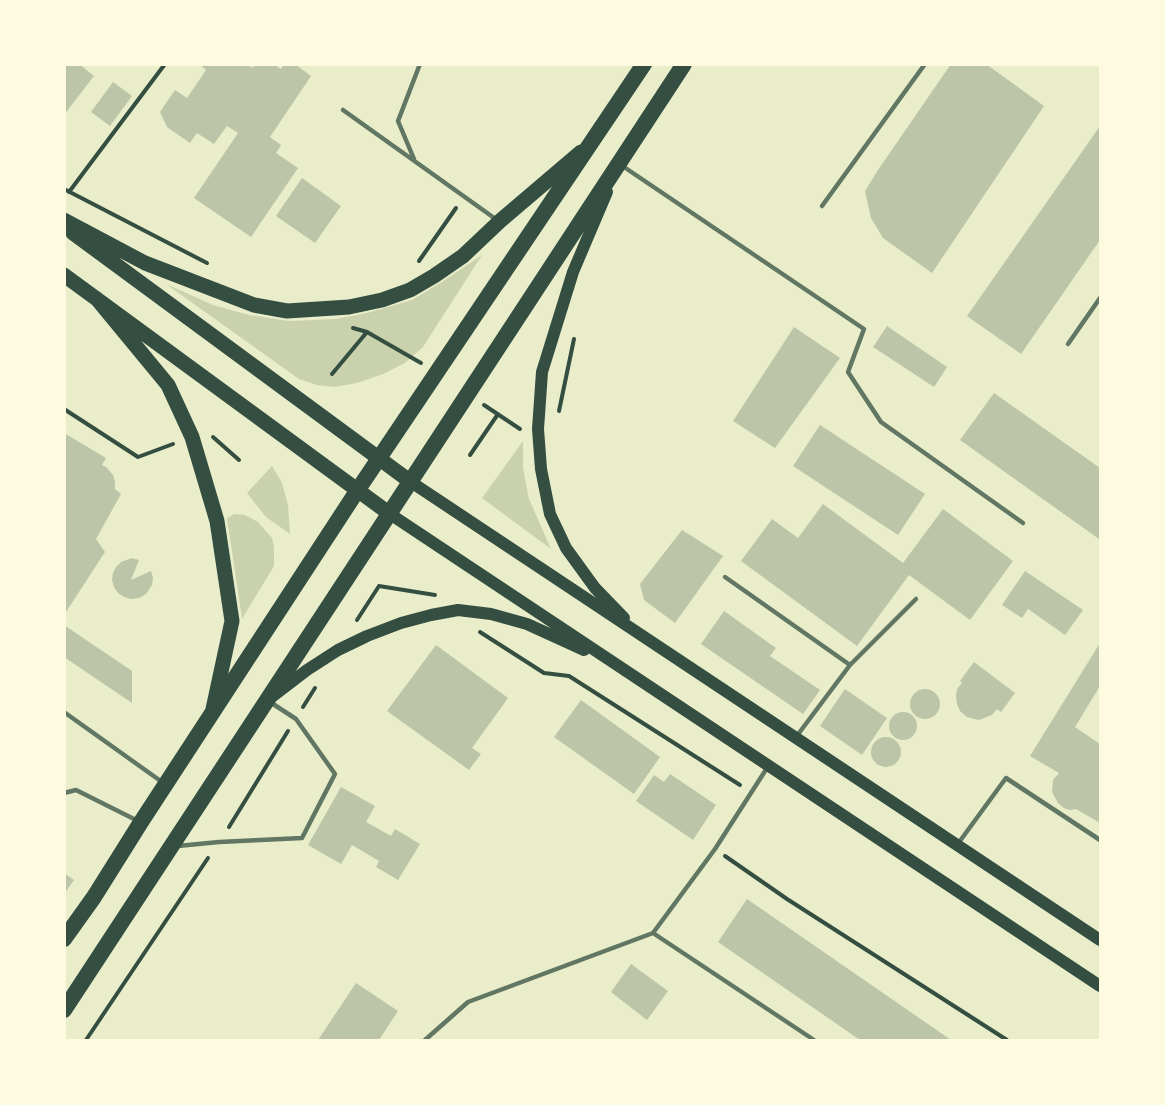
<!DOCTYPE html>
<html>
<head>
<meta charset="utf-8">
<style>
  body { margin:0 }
  #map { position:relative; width:1165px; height:1105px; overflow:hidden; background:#e9edc9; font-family:Lato,sans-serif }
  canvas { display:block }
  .frame { position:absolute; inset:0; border:66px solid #fefae0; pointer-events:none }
</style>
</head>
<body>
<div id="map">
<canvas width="1165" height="1105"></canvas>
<div class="frame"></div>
</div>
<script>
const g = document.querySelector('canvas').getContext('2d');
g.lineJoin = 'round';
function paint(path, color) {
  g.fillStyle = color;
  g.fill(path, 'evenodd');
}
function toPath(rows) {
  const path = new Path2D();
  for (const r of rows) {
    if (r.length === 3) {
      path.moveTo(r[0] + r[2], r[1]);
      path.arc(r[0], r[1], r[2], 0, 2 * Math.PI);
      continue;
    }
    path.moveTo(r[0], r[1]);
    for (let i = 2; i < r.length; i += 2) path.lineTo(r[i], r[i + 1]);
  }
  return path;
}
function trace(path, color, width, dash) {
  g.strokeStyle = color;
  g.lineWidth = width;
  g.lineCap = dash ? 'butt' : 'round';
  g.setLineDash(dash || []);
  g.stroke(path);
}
paint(toPath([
  [482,255,423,347,405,363,383,374,357,383,334,387,317,385,299,379,166,284,213,305,249,315,289,321,336,319,367,313,412,300,445,280],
  [523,441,523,468,529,499,551,549,482,498],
  [272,466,282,483,288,505,290,534,266,517,247,493],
  [234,514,245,515,258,522,272,538,274,546,274,566,242,619,227,518]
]), '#cad2ad');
paint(toPath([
  [64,64,79,64,94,76,64,115],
  [199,64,247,64,252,68,255,64,274,64,281,69,284,64,295,64,311,76,270,137,281,145,276,153,298,168,251,237,194,198,238,133,227,126,214,144,197,133,190,143,167,127,160,112,175,90,187,98,206,70],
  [951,64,986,64,1044,106,932,273,883,238,871,218,865,191,878,170],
  [113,82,132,96,110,126,91,112],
  [1100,126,1100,240,1021,354,967,316],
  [302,178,341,206,315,243,276,216],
  [887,326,947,367,934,387,873,347],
  [794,327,840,358,775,448,733,421],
  [994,393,1100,468,1100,536,1099,539,960,440],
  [820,425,925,494,898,535,793,466],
  [64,433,106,458,102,465,106,467,113,475,115,482,115,489,121,494,96,539,105,552,64,615],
  [823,504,903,563,943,509,1013,561,970,620,909,575,857,646,741,561,772,519,798,538],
  [682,530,723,556,675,623,644,600,640,584],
  [132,558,139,560,131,580,151,571,153,578,152,585,146,594,139,598,131,599,124,597,118,593,114,587,112,580,113,573,116,567,121,562],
  [1025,571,1083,610,1065,635,1028,609,1022,618,1002,605],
  [724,611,776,648,770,656,820,690,803,714,701,644],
  [64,625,132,671,132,703,64,657],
  [1100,643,1100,686,1075,727,1100,744,1100,823,1076,809,1070,810,1064,808,1058,803,1052,792,1053,780,1059,773,1030,756],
  [436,645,508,698,472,748,481,754,469,770,387,711],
  [974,662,1015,693,1001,712,997,709,992,715,979,720,967,717,960,711,957,704,956,696,957,689,962,683,960,681],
  [845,689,887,718,862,755,820,726],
  [925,704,15],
  [581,700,660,757,634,794,554,737],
  [903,726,14],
  [886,752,15],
  [670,774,716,805,693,840,636,801,654,775,664,782],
  [341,787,375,806,366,822,391,836,395,829,420,844,398,880,376,867,379,861,352,845,341,864,308,845],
  [64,873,74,880,64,894],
  [747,899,951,1040,860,1040,718,942],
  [631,964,668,991,647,1020,611,992],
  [356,983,398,1011,379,1040,318,1040]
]), '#bcc5a7');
trace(toPath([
  [64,189,207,263],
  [69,192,165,64],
  [419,261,456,208],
  [353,328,367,332,421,363],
  [332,374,367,332],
  [484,405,520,429],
  [64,409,138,457,173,444],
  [559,411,574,339],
  [213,437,239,460],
  [470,455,498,414],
  [357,620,379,586,435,595],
  [480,632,544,673,569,676,740,785],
  [303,707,315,688],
  [229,827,288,731],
  [725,856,787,899,1007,1040],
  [86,1040,208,858]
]), '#344e41', 4);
trace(toPath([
  [343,110,497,220],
  [414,159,398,121,420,64],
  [621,165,864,329,848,372,881,422,1023,523],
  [822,206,925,64],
  [1068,344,1100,298],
  [725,577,850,665,796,737],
  [850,665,916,599],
  [64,712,162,782],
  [64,793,76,790,138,821],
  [957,845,1006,778,1100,840],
  [178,846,219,842,302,838,335,774,296,719,270,702],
  [653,933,814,1040],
  [425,1040,468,1002,653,933,715,849,767,768]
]), '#617663', 4.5);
trace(toPath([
  [607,192,573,272,542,372,538,429,541,469,550,514,566,548,595,588,624,618],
  [411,482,1100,940],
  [390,514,1100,986],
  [273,696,307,670,338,650,367,636,401,623,431,615,458,610,491,614,527,624,584,650]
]), '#344e41', 12);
trace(toPath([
  [64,220,145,263,254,305,287,311,349,307,382,300,410,290,434,276,463,256,500,221,581,152],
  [73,233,411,482],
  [64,275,390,514],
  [97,299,168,385,192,437,217,521,232,621,213,709]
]), '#344e41', 15);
trace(toPath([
  [64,939,94,897,141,822,357,491,644,64],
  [64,1010,684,64]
]), '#344e41', 16);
</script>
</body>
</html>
